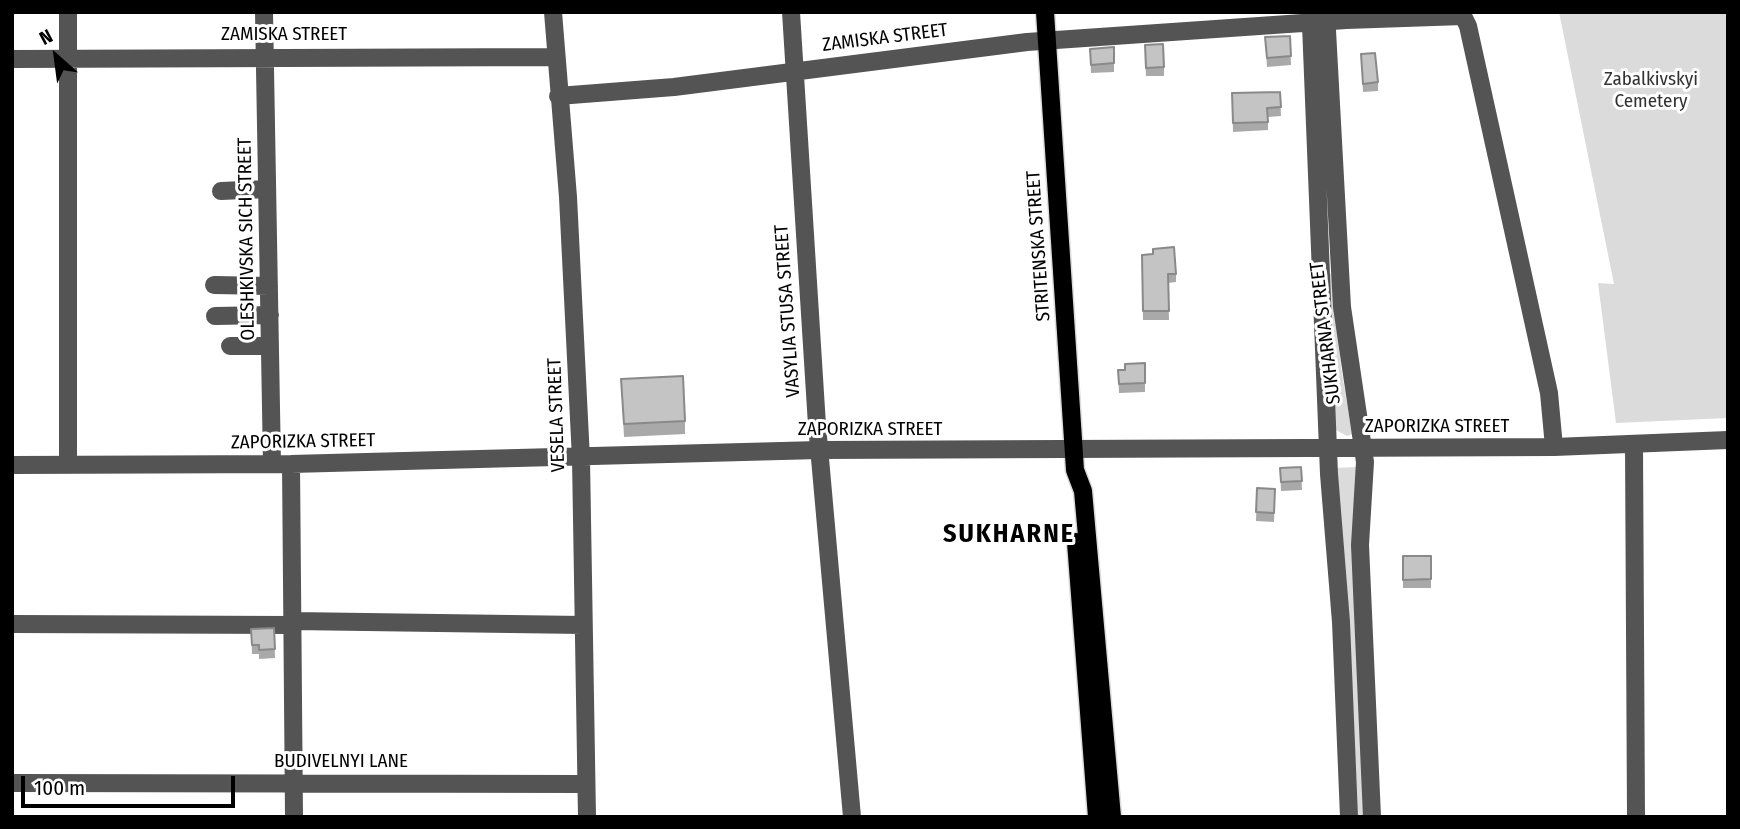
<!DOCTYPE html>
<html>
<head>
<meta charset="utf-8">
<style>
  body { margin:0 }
  #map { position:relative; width:1740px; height:829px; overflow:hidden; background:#fff; font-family:"Fira Sans Condensed",sans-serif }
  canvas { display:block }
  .frame { position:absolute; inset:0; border:14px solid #000; pointer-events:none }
  .north { position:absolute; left:21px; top:21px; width:70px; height:70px; -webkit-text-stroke:5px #fff; paint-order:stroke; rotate:332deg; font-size:19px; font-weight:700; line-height:28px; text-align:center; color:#000 }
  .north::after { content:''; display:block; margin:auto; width:24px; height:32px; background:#000; clip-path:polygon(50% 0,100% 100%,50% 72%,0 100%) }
  .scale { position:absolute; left:21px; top:776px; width:214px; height:32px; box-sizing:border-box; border:4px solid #000; border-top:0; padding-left:9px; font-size:21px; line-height:24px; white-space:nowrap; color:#000; -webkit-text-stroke:5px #fff; paint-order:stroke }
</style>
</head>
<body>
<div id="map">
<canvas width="1740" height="829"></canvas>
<div class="frame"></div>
<div class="north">N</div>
<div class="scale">100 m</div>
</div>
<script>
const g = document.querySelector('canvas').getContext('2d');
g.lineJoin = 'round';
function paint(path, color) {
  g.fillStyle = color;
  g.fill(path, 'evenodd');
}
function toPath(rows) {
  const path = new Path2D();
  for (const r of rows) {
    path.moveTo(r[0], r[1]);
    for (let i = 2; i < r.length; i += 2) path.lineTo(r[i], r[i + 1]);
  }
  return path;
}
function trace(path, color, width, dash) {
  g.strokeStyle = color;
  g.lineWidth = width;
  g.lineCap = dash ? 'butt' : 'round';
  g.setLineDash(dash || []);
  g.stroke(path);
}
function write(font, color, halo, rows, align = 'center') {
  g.font = font + ' "Fira Sans Condensed",sans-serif';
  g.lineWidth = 6;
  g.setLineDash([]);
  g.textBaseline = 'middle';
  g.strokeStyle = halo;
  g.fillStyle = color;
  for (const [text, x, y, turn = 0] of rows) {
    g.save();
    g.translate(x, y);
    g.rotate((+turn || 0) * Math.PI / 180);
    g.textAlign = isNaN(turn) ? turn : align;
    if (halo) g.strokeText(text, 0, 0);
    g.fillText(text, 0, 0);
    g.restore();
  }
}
paint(toPath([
  [1559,12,1728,12,1728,418,1616,423,1598,283,1614,284],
  [1334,273,1341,367,1352,434,1347,436,1334,429,1328,274],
  [1356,467,1366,817,1357,817,1334,468]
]), '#dbdbdb');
const major = toPath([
  [1045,12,1075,470,1083,491,1112,817],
  [1076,542,1097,817]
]);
trace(major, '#dbdbdb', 21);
trace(toPath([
  [68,12,68,464],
  [264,12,272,464],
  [553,12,568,197,581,459,587,817],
  [791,12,817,425,852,817],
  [1326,12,1342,307,1365,462,1360,545,1372,817],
  [1311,25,1329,474,1341,622,1349,817],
  [12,59,556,57],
  [558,96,674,87,1027,42,1346,20,1463,16,1468,26,1549,393,1554,447],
  [221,191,267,189],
  [214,285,269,286],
  [215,316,270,315],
  [230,346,270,346],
  [1634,445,1636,817],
  [291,464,294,817],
  [12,465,291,464,819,450,1554,447,1728,440],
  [293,621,583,625],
  [12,624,292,625],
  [12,783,586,784]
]), '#545454', 18);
trace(major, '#000', 18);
paint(toPath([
  [1290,36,1291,65,1267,67,1265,37],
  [1114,47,1114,72,1091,73,1090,49],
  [1145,54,1164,67,1164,76,1146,76],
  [1361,54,1378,82,1378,91,1363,92],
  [1280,92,1281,116,1268,117,1268,130,1233,132,1232,93],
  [1142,255,1176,274,1176,282,1168,283,1169,320,1143,320],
  [1145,363,1145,392,1119,393,1118,370,1125,370],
  [621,379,685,421,685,434,624,437],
  [1301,467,1302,490,1281,491,1280,468],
  [1257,488,1275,489,1274,522,1256,521],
  [1403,556,1431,556,1431,588,1403,588],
  [274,628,275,658,259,659,259,654,252,654,251,629]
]), '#a9a9a9');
const building = toPath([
  [1290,36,1291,56,1267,58,1265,37,1290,36],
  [1163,44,1164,67,1146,68,1145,45,1163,44],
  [1114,47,1114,63,1091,65,1090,49,1114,47],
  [1375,53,1378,82,1363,84,1361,54,1375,53],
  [1280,92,1281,107,1267,108,1268,122,1233,123,1232,93,1280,92],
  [1174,247,1176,274,1168,274,1169,311,1143,311,1142,255,1153,254,1153,249,1174,247],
  [1145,363,1145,383,1119,384,1118,370,1125,370,1125,364,1145,363],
  [683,376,685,421,624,424,621,379,683,376],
  [1301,467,1302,481,1281,482,1280,468,1301,467],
  [1257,488,1275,489,1274,513,1256,512,1257,488],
  [1403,556,1431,556,1431,579,1403,580,1403,556],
  [274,628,275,649,259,650,259,645,252,645,251,629,274,628]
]);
paint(building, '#c4c4c4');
trace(building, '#898989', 2);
write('19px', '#000', '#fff', [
  ["ZAMISKA STREET",284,35],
  ["ZAMISKA STREET",885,38,-7],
  ["OLESHKIVSKA SICH STREET",247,239,-91],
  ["STRITENSKA STREET",1039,246,-94],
  ["VASYLIA STUSA STREET",788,311,-94],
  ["SUKHARNA STREET",1326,333,-97],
  ["VESELA STREET",557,415,-92],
  ["ZAPORIZKA STREET",1437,427],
  ["ZAPORIZKA STREET",870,430],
  ["ZAPORIZKA STREET",303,442,-1],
  ["BUDIVELNYI LANE",341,762]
]);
write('19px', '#323232', '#fff', [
  ["Zabalkivskyi",1651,80],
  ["Cemetery",1651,102]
]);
g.letterSpacing = '2px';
write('bold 26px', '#000', '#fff', [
  ["SUKHARNE",1009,535]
]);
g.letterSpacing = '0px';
</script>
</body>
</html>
